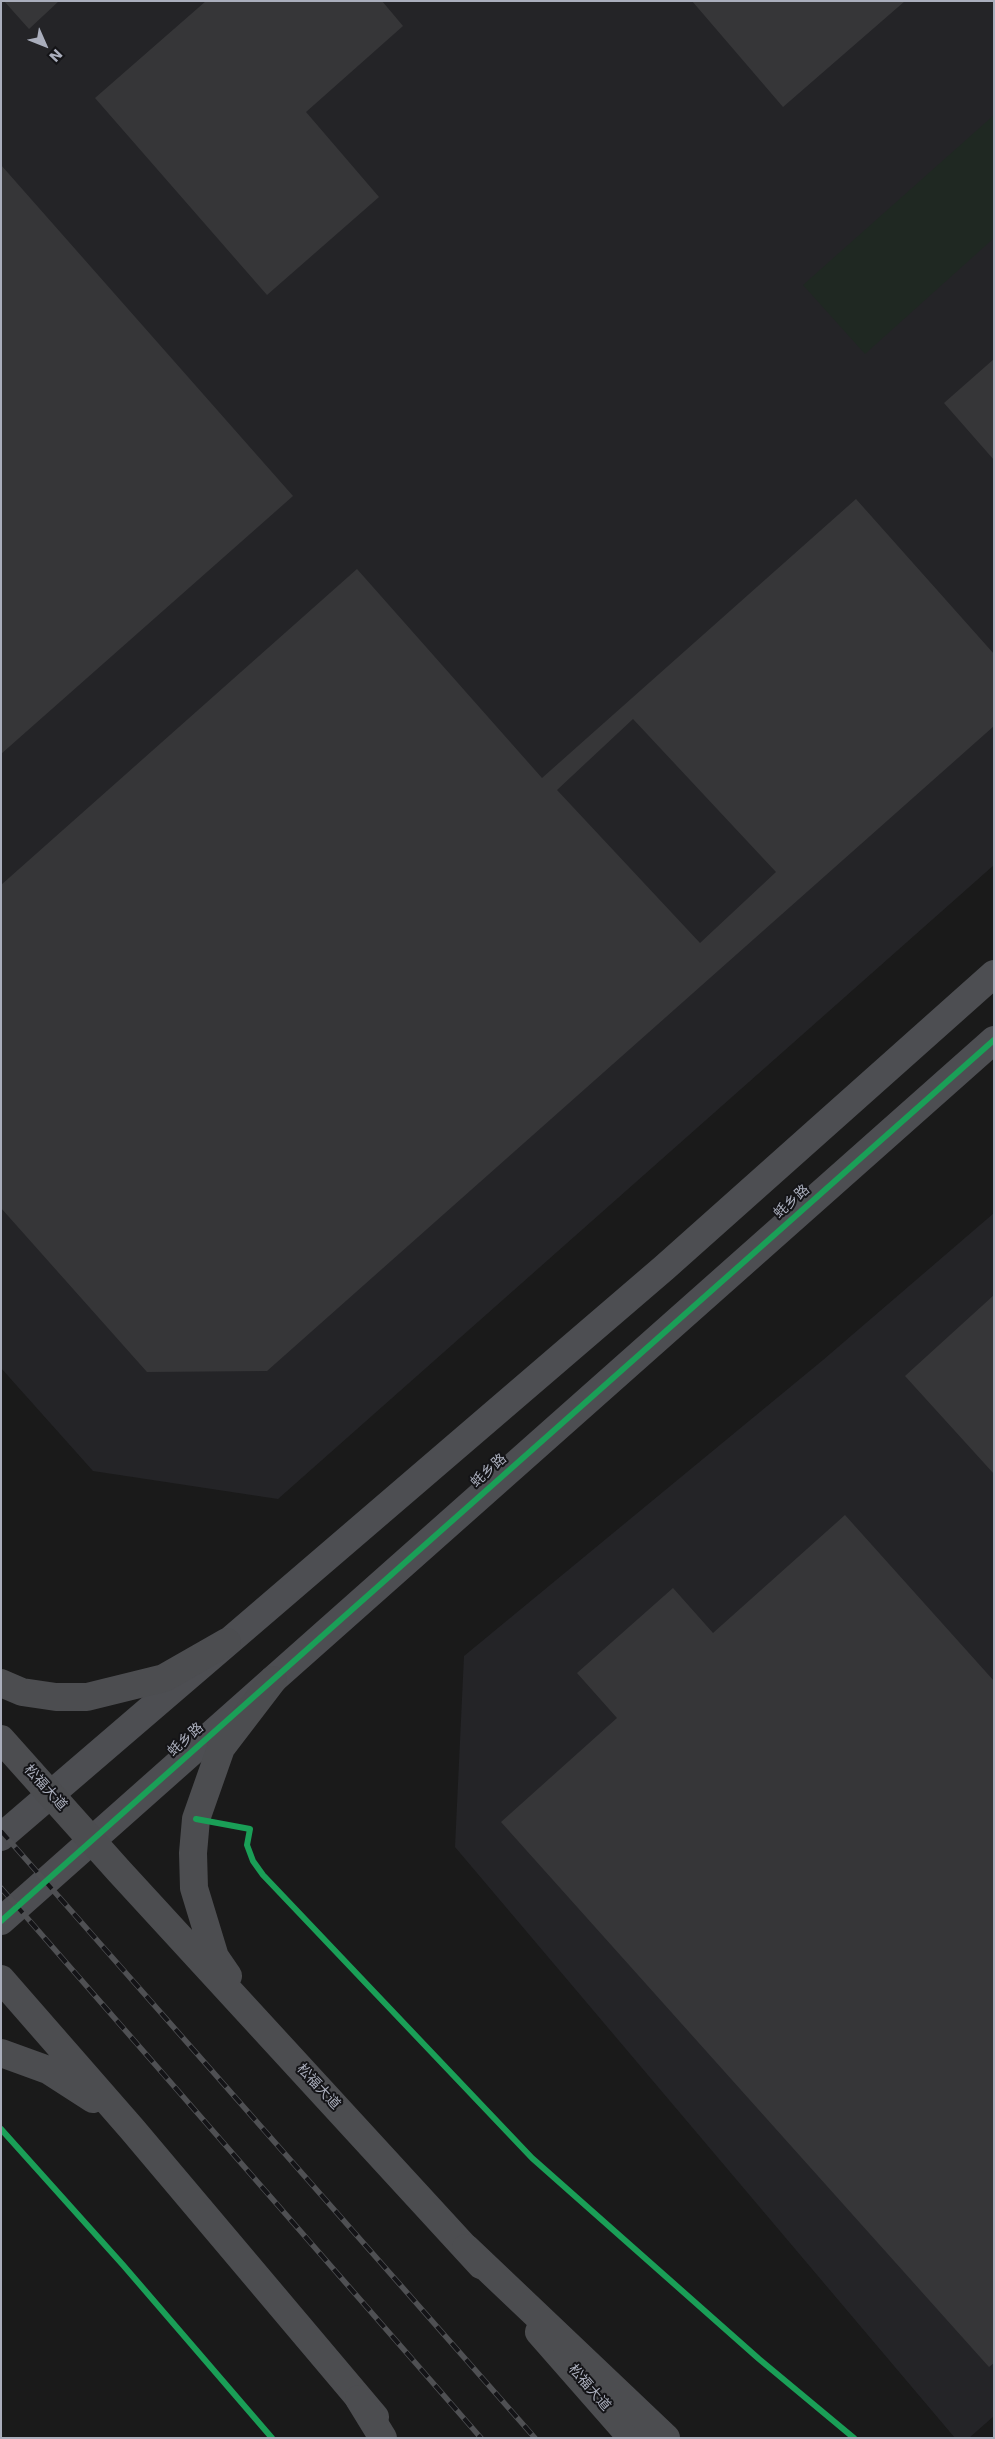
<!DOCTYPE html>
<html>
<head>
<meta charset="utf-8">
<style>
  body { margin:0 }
  #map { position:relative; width:995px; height:2439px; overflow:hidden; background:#1a1a1a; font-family:"DejaVu Sans",sans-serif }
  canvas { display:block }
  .frame { position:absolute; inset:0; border:2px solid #aaaebc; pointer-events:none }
  .north { position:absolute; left:20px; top:20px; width:50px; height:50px; -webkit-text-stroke:4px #141417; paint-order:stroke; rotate:134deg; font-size:14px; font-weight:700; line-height:20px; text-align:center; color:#aaaebc }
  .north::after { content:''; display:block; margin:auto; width:18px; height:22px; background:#aaaebc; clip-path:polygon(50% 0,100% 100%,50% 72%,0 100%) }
</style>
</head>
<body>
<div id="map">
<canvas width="995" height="2439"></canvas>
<div class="frame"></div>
<div class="north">N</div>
</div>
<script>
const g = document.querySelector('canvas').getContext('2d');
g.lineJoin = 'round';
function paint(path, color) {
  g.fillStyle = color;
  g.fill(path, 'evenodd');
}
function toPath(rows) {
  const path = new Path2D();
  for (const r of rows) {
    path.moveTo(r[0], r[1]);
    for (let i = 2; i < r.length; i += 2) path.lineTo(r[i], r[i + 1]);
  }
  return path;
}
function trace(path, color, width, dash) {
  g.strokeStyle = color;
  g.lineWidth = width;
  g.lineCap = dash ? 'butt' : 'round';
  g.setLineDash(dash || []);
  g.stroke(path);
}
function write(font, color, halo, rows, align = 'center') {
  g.font = font + ' "DejaVu Sans","Noto Sans SC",sans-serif';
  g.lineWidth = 4;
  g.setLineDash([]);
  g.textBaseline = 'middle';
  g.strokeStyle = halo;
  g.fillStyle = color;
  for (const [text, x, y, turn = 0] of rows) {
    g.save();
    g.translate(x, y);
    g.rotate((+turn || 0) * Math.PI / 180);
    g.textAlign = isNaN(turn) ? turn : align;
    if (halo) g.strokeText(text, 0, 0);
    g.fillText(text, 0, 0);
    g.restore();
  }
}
paint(toPath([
  [1,1,994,1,994,865,278,1499,93,1471,1,1368],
  [994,1213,994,2416,969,2438,955,2438,455,1847,464,1656,823,1360]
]), '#242427');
paint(toPath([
  [994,115,994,238,865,354,803,285]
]), '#1f2822');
paint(toPath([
  [4,1,59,1,29,29],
  [206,1,382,1,403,26,306,112,379,197,267,295,95,98],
  [692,1,905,1,783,107],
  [1,165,293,496,1,754],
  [994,359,994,460,944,403],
  [856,499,994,654,994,726,267,1371,147,1372,1,1208,1,885,357,569,542,778],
  [633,719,776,872,700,943,557,790],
  [994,1295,994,1474,905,1376],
  [845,1515,994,1681,994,2363,989,2367,501,1822,617,1718,577,1673,673,1588,713,1633]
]), '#363638');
trace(toPath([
  [1,1837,664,1268,994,974],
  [1,1921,994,1040]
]), '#4d4e52', 28);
trace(toPath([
  [1,1683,22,1692,56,1697,87,1697,164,1678,227,1642],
  [1,1739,119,1871,481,2265],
  [228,1976,215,1957,194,1888,193,1853,196,1819,221,1748,273,1680],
  [1,1979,132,2129,375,2417],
  [1,2053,48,2070,93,2099],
  [539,2332,632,2438]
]), '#4c4d50', 28);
trace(toPath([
  [466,2248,666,2438],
  [359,2399,383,2438]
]), '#4c4d50', 28);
const rail = toPath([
  [1,1831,535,2438],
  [1,1888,481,2438]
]);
trace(rail, '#4f5053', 5.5);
trace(rail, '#141417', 4, [11]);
trace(toPath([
  [196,1819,250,1829,247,1845,253,1861,263,1875,532,2158,759,2359,854,2438],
  [1,1921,994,1040],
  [1,2129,123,2265,272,2438]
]), '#1a9f57', 6);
write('14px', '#aaaebc', '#141417', [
  ["蚝乡路",792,1202,-42],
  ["蚝乡路",489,1471,-42],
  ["蚝乡路",186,1740,-42],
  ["松福大道",45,1788,48],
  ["松福大道",318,2087,47],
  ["松福大道",589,2388,49]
]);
</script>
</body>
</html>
